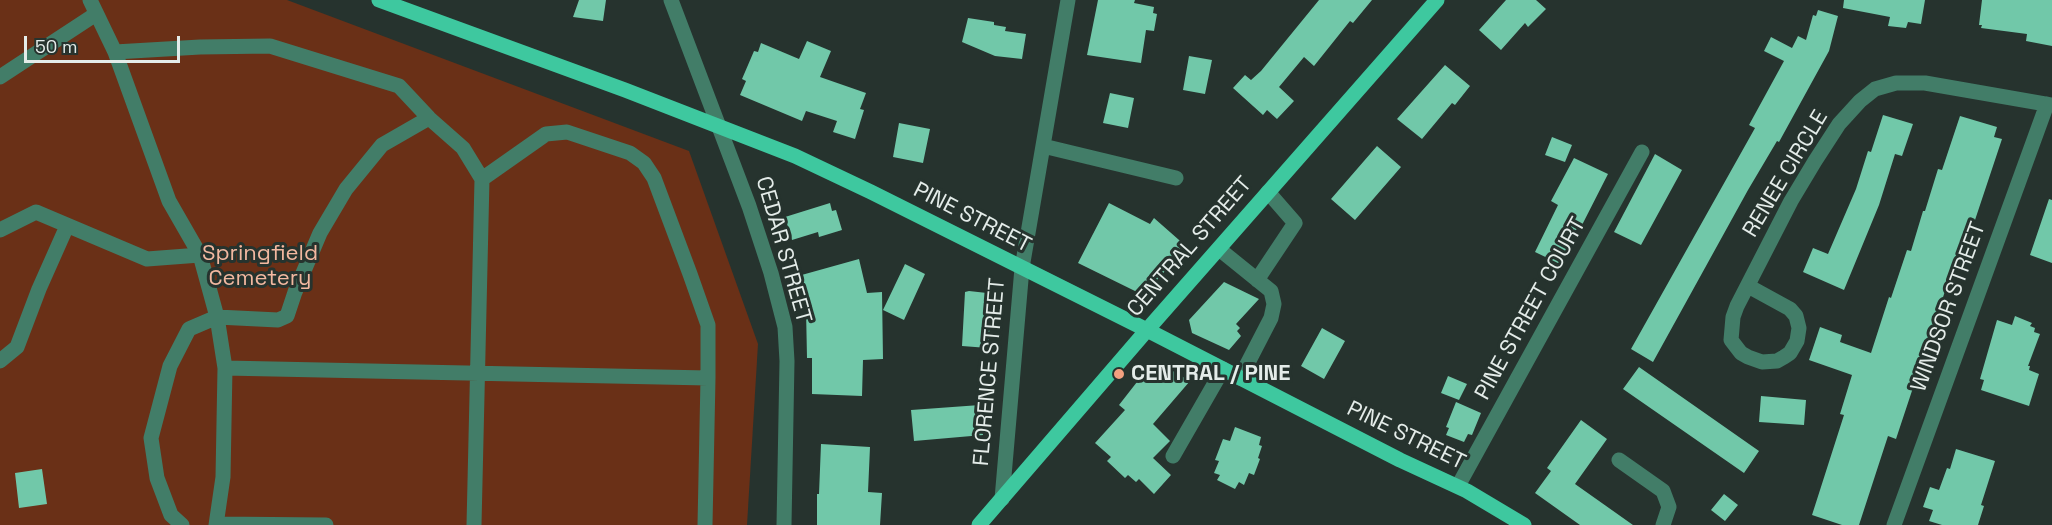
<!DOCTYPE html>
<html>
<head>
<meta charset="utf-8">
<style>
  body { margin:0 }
  #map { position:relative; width:2052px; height:525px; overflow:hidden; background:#26332e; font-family:"Space Grotesk",sans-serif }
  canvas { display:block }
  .scale { position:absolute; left:24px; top:36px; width:156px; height:27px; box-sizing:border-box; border:3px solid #e4ece9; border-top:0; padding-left:8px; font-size:18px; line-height:21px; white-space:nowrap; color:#e4ece9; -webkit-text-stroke:4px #26332e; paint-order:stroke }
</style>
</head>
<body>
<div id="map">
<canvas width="2052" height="525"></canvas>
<div class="scale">50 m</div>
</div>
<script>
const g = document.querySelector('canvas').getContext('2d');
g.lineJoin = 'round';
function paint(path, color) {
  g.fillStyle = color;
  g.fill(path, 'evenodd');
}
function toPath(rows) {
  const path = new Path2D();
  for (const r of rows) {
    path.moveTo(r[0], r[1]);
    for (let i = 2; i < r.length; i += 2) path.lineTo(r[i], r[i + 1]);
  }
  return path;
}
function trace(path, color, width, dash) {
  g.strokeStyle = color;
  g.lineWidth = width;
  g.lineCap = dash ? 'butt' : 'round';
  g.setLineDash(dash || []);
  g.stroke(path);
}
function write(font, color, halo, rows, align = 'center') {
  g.font = font + ' "Space Grotesk",sans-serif';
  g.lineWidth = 6;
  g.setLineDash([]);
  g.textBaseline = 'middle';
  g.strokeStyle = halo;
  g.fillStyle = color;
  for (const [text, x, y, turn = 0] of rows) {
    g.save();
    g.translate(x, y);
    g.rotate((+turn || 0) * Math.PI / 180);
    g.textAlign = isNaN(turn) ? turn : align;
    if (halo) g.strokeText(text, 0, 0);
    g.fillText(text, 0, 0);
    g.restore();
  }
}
paint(toPath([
  [0,0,287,0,689,151,758,344,747,525,0,525]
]), '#6a3017');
paint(toPath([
  [579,0,606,0,603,21,573,17],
  [1098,0,1135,0,1134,3,1154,7,1153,13,1157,14,1154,31,1146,30,1141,63,1087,55],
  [1319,0,1372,0,1353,23,1350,21,1314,66,1304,57,1279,87,1294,101,1277,119,1267,110,1263,115,1233,88,1245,75,1251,80,1261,71],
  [1506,0,1536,0,1546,9,1528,27,1525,23,1501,50,1479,30],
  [1844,0,1925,0,1921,24,1908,22,1906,28,1888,26,1890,17,1843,8],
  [1982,0,2052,0,2052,46,2026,41,2027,34,1981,28,1982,25,1979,25],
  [1818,10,1838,16,1829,51,1779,142,1777,141,1748,190,1653,362,1631,349,1755,128,1749,125,1784,61,1764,51,1771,37,1792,48,1798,36,1806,40,1813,15,1816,16],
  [968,18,994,22,994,25,1006,27,1005,31,1026,34,1022,59,995,56,962,42],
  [807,41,831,51,820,77,866,93,860,109,864,110,855,139,833,132,837,121,806,111,802,121,740,95,746,81,742,79,754,51,758,52,761,43,799,59],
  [1189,56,1212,60,1205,94,1183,90],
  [1445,65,1470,86,1455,105,1452,103,1422,139,1397,119],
  [1110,93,1134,98,1128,128,1103,123],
  [1883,115,1913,124,1902,156,1895,154,1879,205,1844,290,1803,272,1813,248,1828,254,1856,189,1868,151,1871,152],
  [1960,116,1997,127,1994,137,2002,139,1968,241,1963,239,1959,249,1896,439,1888,436,1859,525,1842,525,1812,515,1844,415,1840,414,1852,375,1809,360,1820,327,1842,335,1840,342,1871,353,1889,297,1891,298,1907,250,1911,251,1923,211,1925,211,1938,169,1942,170],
  [899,123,930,129,923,163,893,157],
  [1552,137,1572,145,1565,162,1545,155],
  [1377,146,1401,167,1355,220,1331,199],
  [1655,154,1682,170,1641,245,1614,232],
  [1574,158,1608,174,1581,227,1578,226,1560,264,1535,252,1558,205,1551,201],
  [2049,199,2052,200,2052,263,2030,255],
  [830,203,832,211,836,210,842,230,819,237,818,232,792,240,785,217],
  [1109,203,1150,224,1154,218,1187,247,1146,292,1137,292,1078,263],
  [859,259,867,293,882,292,883,359,863,360,862,396,812,394,812,358,807,358,806,309,798,276],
  [905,264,925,274,904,320,883,310],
  [1224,282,1259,299,1236,324,1240,328,1237,331,1241,336,1229,350,1192,333,1189,320],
  [969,291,987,293,986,308,991,308,988,348,962,346,965,292],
  [2015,316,2032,323,2030,326,2035,328,2034,332,2040,334,2028,366,2030,366,2029,370,2039,374,2029,406,1981,390,1984,380,1980,379,1997,320,2012,325],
  [1322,328,1345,341,1324,379,1301,366],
  [1159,363,1190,381,1153,424,1170,441,1153,458,1171,475,1154,494,1139,479,1136,482,1128,475,1125,478,1107,461,1111,457,1095,443,1125,410,1119,405,1144,373],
  [1639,367,1759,451,1744,473,1623,389],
  [1448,376,1467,384,1459,400,1441,393],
  [1761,396,1806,400,1804,425,1759,422],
  [1456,402,1481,413,1472,435,1468,434,1464,442,1446,435,1449,428,1446,427],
  [980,405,983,435,914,441,911,410],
  [1581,420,1607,439,1575,484,1633,525,1580,525,1535,493,1551,471,1547,468],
  [1235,427,1261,437,1259,445,1262,446,1258,458,1260,459,1254,475,1249,473,1244,485,1239,482,1235,489,1217,480,1220,475,1214,473,1219,461,1215,460,1223,439,1230,441],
  [821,444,870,447,868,492,882,493,880,525,817,525,817,494,819,494],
  [1956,449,1995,461,1981,505,1984,506,1978,525,1942,525,1929,521,1933,510,1923,507,1930,487,1939,490,1947,468,1950,469],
  [42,469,47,504,19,508,15,473],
  [1724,494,1738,505,1725,521,1711,510]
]), '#71c8a9');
trace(toPath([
  [90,0,115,52,169,201,200,255],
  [671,0,749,206,771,273,785,327,787,361,784,525],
  [115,52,200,47,270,46,399,86,429,118,463,148,482,179,546,134,567,132,630,153,644,163,654,178,690,274,708,325,708,378],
  [0,77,96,14],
  [1043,146,1176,178],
  [0,230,36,212,147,259,200,255,217,317,278,320,287,316,295,292,320,233,346,189,382,145,429,118],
  [1219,249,1271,291,1274,304,1271,318,1240,378],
  [1257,280,1295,223,1268,192],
  [1748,286,1790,309,1796,316,1799,328,1797,341,1790,353,1784,357,1777,361,1762,362,1748,357,1741,353,1731,340,1733,317,1737,306,1791,201,1815,161,1839,124,1860,101,1875,89,1896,83,1925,83,2052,105],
  [0,361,17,347,39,289,67,226],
  [225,368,708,378,705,525],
  [1173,456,1223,369],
  [1619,460,1663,491,1669,507,1663,525],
  [1458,486,1642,152],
  [1002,499,1022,268,1068,0],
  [217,524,326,525],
  [182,525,171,515,157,478,151,438,170,366,189,329,217,317,225,368,223,477,216,525],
  [474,525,482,179],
  [1894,525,2047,104]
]), '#427d68', 15);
trace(toPath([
  [379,0,625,90,795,156,871,192,1147,330,1400,460,1467,491,1524,525],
  [979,525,1147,330,1437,0]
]), '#3ec89f', 15);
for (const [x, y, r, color] of [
  [1119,374,6,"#f2a07f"]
]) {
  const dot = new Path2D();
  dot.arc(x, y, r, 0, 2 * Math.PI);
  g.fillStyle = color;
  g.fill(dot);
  trace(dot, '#26332e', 2);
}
write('22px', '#e4ece9', '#26332e', [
  ["RENEE CIRCLE",1786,174,-59],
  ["PINE STREET",972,218,27],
  ["CENTRAL STREET",1190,247,-49],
  ["CEDAR STREET",783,250,74],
  ["WINDSOR STREET",1949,307,-70],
  ["PINE STREET COURT",1531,309,-61],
  ["FLORENCE STREET",990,372,-85],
  ["PINE STREET",1406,436,26]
]);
write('22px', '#f2b8a0', '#26332e', [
  ["Springfield",260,254],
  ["Cemetery",260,279]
]);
write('bold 22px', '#e4ece9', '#26332e', [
  ["CENTRAL / PINE",1131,374]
], 'left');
</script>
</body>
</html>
